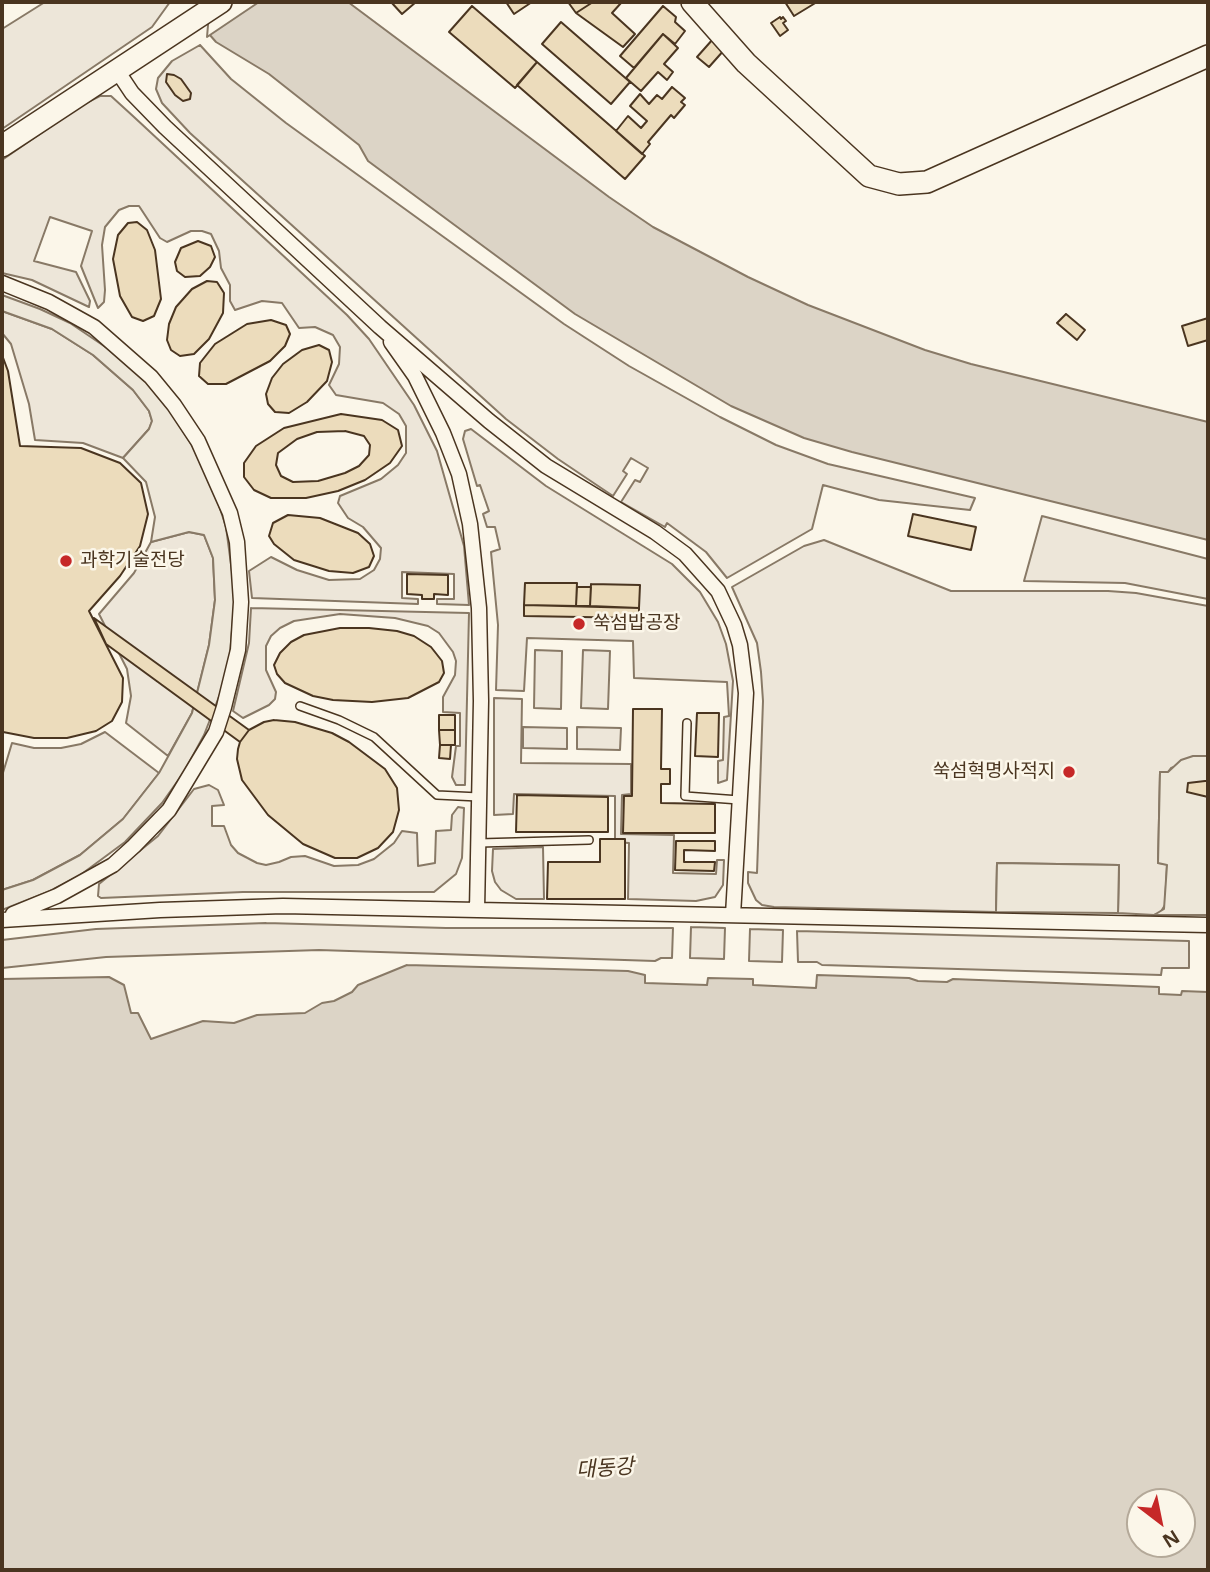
<!DOCTYPE html>
<html>
<head>
<meta charset="utf-8">
<style>
  body { margin:0 }
  #map { position:relative; width:1210px; height:1572px; overflow:hidden; background:#fbf6e9; font-family:"Noto Sans",sans-serif }
  canvas { display:block }
  .frame { position:absolute; inset:0; border:4px solid #4a3520; pointer-events:none }
  .north { position:absolute; left:1126px; top:1488px; width:70px; height:70px; box-sizing:border-box; background:#fbf6e9; border:2px solid #b4a999; border-radius:50%; rotate:148deg; font-size:19px; font-weight:700; line-height:28px; text-align:center; color:#4a3520 }
  .north::after { content:''; display:block; margin:auto; width:24px; height:32px; background:#c62828; clip-path:polygon(50% 0,100% 100%,50% 72%,0 100%) }
</style>
</head>
<body>
<div id="map">
<canvas width="1210" height="1572"></canvas>
<div class="frame"></div>
<div class="north">N</div>
</div>
<script>
const g = document.querySelector('canvas').getContext('2d');
g.lineJoin = 'round';
function paint(path, color) {
  g.fillStyle = color;
  g.fill(path, 'evenodd');
}
function toPath(rows) {
  const path = new Path2D();
  for (const r of rows) {
    path.moveTo(r[0], r[1]);
    for (let i = 2; i < r.length; i += 2) path.lineTo(r[i], r[i + 1]);
  }
  return path;
}
function trace(path, color, width, dash) {
  g.strokeStyle = color;
  g.lineWidth = width;
  g.lineCap = dash ? 'butt' : 'round';
  g.setLineDash(dash || []);
  g.stroke(path);
}
function write(font, color, halo, rows, align = 'center') {
  g.font = font + ' "Noto Sans","Noto Sans KR",sans-serif';
  g.lineWidth = 5;
  g.setLineDash([]);
  g.textBaseline = 'middle';
  g.strokeStyle = halo;
  g.fillStyle = color;
  for (const [text, x, y, turn = 0] of rows) {
    g.save();
    g.translate(x, y);
    g.rotate((+turn || 0) * Math.PI / 180);
    g.textAlign = isNaN(turn) ? turn : align;
    if (halo) g.strokeText(text, 0, 0);
    g.fillText(text, 0, 0);
    g.restore();
  }
}
const green = toPath([
  [45,2,170,2,152,27,2,129,2,29,45,2],
  [200,45,231,79,286,123,564,324,629,366,720,417,776,445,828,464,975,498,970,510,879,500,823,485,812,529,727,578,706,552,667,523,665,527,621,502,635,480,640,482,648,468,631,458,623,471,627,474,613,496,558,459,506,419,190,133,162,103,156,89,158,78,172,61,200,45],
  [100,96,111,96,134,117,347,315,369,339,414,405,437,451,464,546,469,605,437,604,437,599,454,599,454,574,402,572,402,598,418,599,418,604,252,598,249,571,271,557,297,570,329,580,360,579,374,570,380,559,381,548,363,527,348,518,338,503,340,496,381,479,398,465,406,453,406,426,399,414,383,403,336,395,329,385,339,364,340,347,333,335,315,327,299,328,282,303,262,301,235,310,230,301,230,285,221,268,219,251,211,234,202,231,191,231,167,242,160,238,139,206,129,206,119,210,105,227,102,245,105,290,104,302,98,308,81,266,92,231,50,217,34,261,76,272,90,301,89,307,32,280,2,273,2,160,82,105,100,96],
  [2,311,52,329,93,355,133,390,149,411,152,421,149,429,123,458,83,443,35,440,29,404,11,344,2,333,2,311],
  [471,429,546,486,672,564,700,592,718,622,726,644,733,681,727,780,718,783,718,761,723,760,724,717,729,716,727,682,634,678,633,641,527,638,524,691,496,690,498,625,491,552,500,549,495,527,487,527,483,514,489,511,480,485,477,486,463,439,465,431,471,429],
  [1042,516,1208,559,1208,599,1125,583,1024,581,1042,516],
  [189,532,204,535,213,558,215,600,209,645,192,713,168,756,126,723,131,696,127,669,99,614,134,573,151,542,189,532],
  [824,540,951,591,1108,591,1136,593,1208,606,1208,756,1171,768,1168,772,1160,772,1158,863,1167,864,1165,905,1160,913,1154,915,1118,913,1119,865,997,863,996,912,774,907,762,905,756,900,748,883,748,872,757,873,763,701,761,672,757,643,732,587,804,546,824,540],
  [251,608,469,613,465,785,456,785,452,777,456,746,460,746,460,713,443,712,443,697,455,675,456,661,453,652,439,633,428,626,395,618,340,614,294,621,280,628,271,636,266,646,266,670,276,692,275,699,269,705,243,718,233,711,249,643,251,608],
  [535,650,562,651,561,709,534,708,535,650],
  [583,650,610,651,608,709,581,708,583,650],
  [494,698,522,699,521,763,631,764,631,794,622,795,621,834,674,835,673,873,716,874,717,860,724,860,723,885,715,897,696,901,628,899,629,843,615,842,615,796,514,794,513,814,494,815,494,698],
  [523,727,567,728,567,749,523,748,523,727],
  [577,727,621,728,620,750,577,749,577,727],
  [105,732,159,773,123,819,80,855,33,880,2,890,2,776,12,743,34,748,61,748,81,744,105,732],
  [209,785,218,790,224,805,212,806,212,826,224,826,231,845,238,853,257,863,266,865,279,862,291,857,305,856,334,866,358,865,374,859,394,843,402,831,417,833,418,866,435,863,436,831,451,830,452,815,458,807,464,808,462,858,456,874,434,892,243,892,101,898,98,896,99,884,158,836,194,789,209,785],
  [543,847,544,899,516,899,501,890,495,882,492,871,493,849,543,847],
  [266,923,446,928,673,928,672,958,661,958,655,961,319,950,106,957,2,968,2,940,96,929,266,923],
  [691,927,725,928,724,959,690,958,691,927],
  [750,929,783,930,782,962,749,961,750,929],
  [797,931,1189,941,1189,968,1162,968,1161,975,822,965,817,962,798,962,797,931]
]);
paint(green, '#ede6d9');
trace(green, '#887966', 2);
const parking = toPath([
  [2,295,40,309,70,323,107,348,143,378,167,406,193,447,214,490,226,527,235,594,230,654,222,689,204,735,184,772,162,803,125,842,79,876,50,891,2,910,2,890,33,880,80,855,123,819,159,773,192,713,209,645,215,600,213,558,204,535,189,532,151,542,155,517,146,482,123,458,149,429,152,421,149,411,133,390,93,355,52,329,2,311,2,295],
  [1193,756,1208,756,1208,915,1154,915,1164,909,1167,865,1158,863,1160,772,1168,772,1181,760,1193,756],
  [997,863,1119,865,1118,913,996,912,997,863]
]);
paint(parking, '#ede7d9');
trace(parking, '#887966', 2);
const water = toPath([
  [214,2,348,2,609,197,653,227,748,277,808,305,925,350,971,364,1208,422,1208,540,852,452,804,438,731,406,575,314,368,161,359,145,269,74,216,42,209,34,214,2],
  [407,965,628,971,645,975,645,983,707,985,708,978,753,979,753,985,816,988,817,975,909,978,918,981,947,982,953,979,1159,987,1159,994,1181,995,1182,991,1208,992,1208,1570,2,1570,2,979,109,977,124,985,131,1013,138,1013,151,1039,203,1021,234,1023,257,1015,305,1013,322,1003,334,1001,352,992,358,985,407,965],
  [1140,1502,1182,1502,1182,1544,1140,1544,1140,1502]
]);
paint(water, '#dcd4c6');
trace(water, '#887966', 2);
const pier = toPath([
  [210,2,259,2,207,37,210,2]
]);
paint(pier, '#fbf6e9');
trace(pier, '#887966', 2);
const building = toPath([
  [391,2,416,2,402,14,391,2],
  [506,2,532,2,514,14,506,2],
  [568,2,593,2,576,13,568,2],
  [593,2,621,3,612,13,635,34,623,47,576,13,593,2],
  [785,2,817,2,794,16,785,2],
  [472,6,537,62,515,88,449,32,472,6],
  [663,6,676,17,675,22,685,31,675,44,663,34,634,68,620,56,663,6],
  [780,17,781,19,783,17,786,21,783,23,788,30,780,36,771,23,780,17],
  [561,22,630,82,611,104,542,44,561,22],
  [663,34,678,48,664,64,673,72,667,80,658,72,641,91,626,78,663,34],
  [713,39,725,49,709,67,697,57,713,39],
  [537,62,645,156,625,179,517,85,537,62],
  [167,74,174,75,181,79,191,93,190,99,183,101,175,95,166,82,167,74],
  [672,87,685,98,681,102,685,105,674,118,671,115,648,142,650,144,642,154,616,131,628,116,641,128,647,121,630,106,640,94,649,104,657,95,662,99,672,87],
  [137,222,147,230,155,250,161,299,154,316,143,321,132,317,120,296,113,259,118,235,128,223,137,222],
  [198,241,211,246,215,257,210,267,200,276,185,277,177,271,175,262,181,248,198,241],
  [207,281,217,282,224,293,223,313,209,339,194,354,180,356,171,350,167,340,169,324,176,307,192,289,207,281],
  [1066,314,1085,330,1077,340,1057,323,1066,314],
  [1208,318,1208,340,1188,346,1182,326,1208,318],
  [271,320,286,325,290,334,285,346,270,361,226,384,208,384,199,376,200,363,215,344,247,324,271,320],
  [319,345,329,350,332,362,327,381,307,402,289,413,275,412,268,404,266,394,272,378,283,364,302,350,319,345],
  [2,355,8,371,20,446,81,448,120,463,141,483,148,514,140,546,120,576,89,611,123,678,122,702,112,721,96,731,67,738,34,738,3,732,2,736,2,355],
  [341,414,382,420,398,430,402,446,390,463,365,480,338,491,306,498,271,498,254,490,244,477,244,463,256,446,284,428,341,414],
  [345,431,364,436,370,445,369,455,359,466,345,473,318,481,293,482,281,476,276,465,278,453,297,439,317,432,345,431],
  [913,514,976,527,971,550,908,536,913,514],
  [288,515,320,518,358,533,370,544,374,556,369,567,353,573,329,571,294,560,274,544,269,536,273,523,288,515],
  [407,574,448,575,448,595,434,594,434,599,422,599,422,595,407,594,407,574],
  [525,583,577,583,576,606,524,605,525,583],
  [591,584,640,585,639,608,590,606,591,584],
  [577,587,591,587,590,606,576,606,577,587],
  [524,605,639,608,639,618,524,616,524,605],
  [94,618,249,730,240,742,106,644,94,618],
  [340,628,369,628,397,631,414,636,431,647,442,661,444,673,439,682,408,698,372,702,333,700,313,696,285,683,277,674,274,665,280,653,291,642,304,635,340,628],
  [633,709,662,709,661,769,670,769,670,784,661,784,661,803,715,804,715,833,623,833,624,796,632,796,633,709],
  [697,713,719,713,718,757,695,756,697,713],
  [439,715,455,715,455,730,439,730,439,715],
  [274,720,295,722,332,733,349,742,385,769,397,788,399,810,393,832,378,848,357,858,335,858,303,844,268,815,242,780,237,759,238,749,240,742,249,730,264,722,274,720],
  [439,730,455,730,455,745,440,745,439,730],
  [440,745,451,745,450,759,439,758,440,745],
  [1205,781,1208,781,1208,797,1187,792,1188,783,1205,781],
  [517,795,608,797,608,832,516,832,517,795],
  [600,839,625,839,625,899,547,899,548,862,600,862,600,839],
  [676,841,715,841,715,851,684,850,684,862,715,862,714,871,675,870,676,841]
]);
paint(building, '#ecdcbc');
trace(building, '#4a3520', 2);
const lane = toPath([
  [300,706,339,720,374,737,437,795,479,797],
  [687,723,685,796,739,800],
  [479,843,589,840]
]);
const street = toPath([
  [116,69,132,93,165,127,380,327,489,421,546,466,655,532,685,554,718,591,734,625,740,645,746,693,733,915],
  [2,283,49,302,94,327,151,377,174,405,198,441,230,513,237,542,241,602,238,650,224,707,216,732,169,810,134,846,113,865,57,896,13,914],
  [391,342,415,376,443,433,459,474,470,524,479,608,481,701,477,910],
  [2,920,160,910,283,906,1208,925]
]);
const secondary = toPath([
  [692,2,746,63,869,176,899,184,927,182,1208,56],
  [2,146,221,2]
]);
trace(lane, '#4a3520', 10);
trace(street, '#4a3520', 17);
trace(secondary, '#4a3520', 24);
trace(lane, '#fbf6e9', 7);
trace(street, '#fbf6e9', 14);
trace(secondary, '#fbf6e9', 21);
for (const [x, y, r, color] of [
  [66,561,7,"#c62828"],
  [579,624,7,"#c62828"],
  [1069,772,7,"#c62828"]
]) {
  const dot = new Path2D();
  dot.arc(x, y, r, 0, 2 * Math.PI);
  g.fillStyle = color;
  g.fill(dot);
  trace(dot, '#fbf6e9', 2.5);
}
write('19px', '#4a3520', '#fbf6e9', [
  ["과학기술전당",80,561],
  ["쑥섬밥공장",593,624],
  ["쑥섬혁명사적지",1055,772,"right"]
], 'left');
write('italic 21px', '#4a3520', '#fbf6e9', [
  ["대동강",605,1469,-4]
]);
</script>
</body>
</html>
